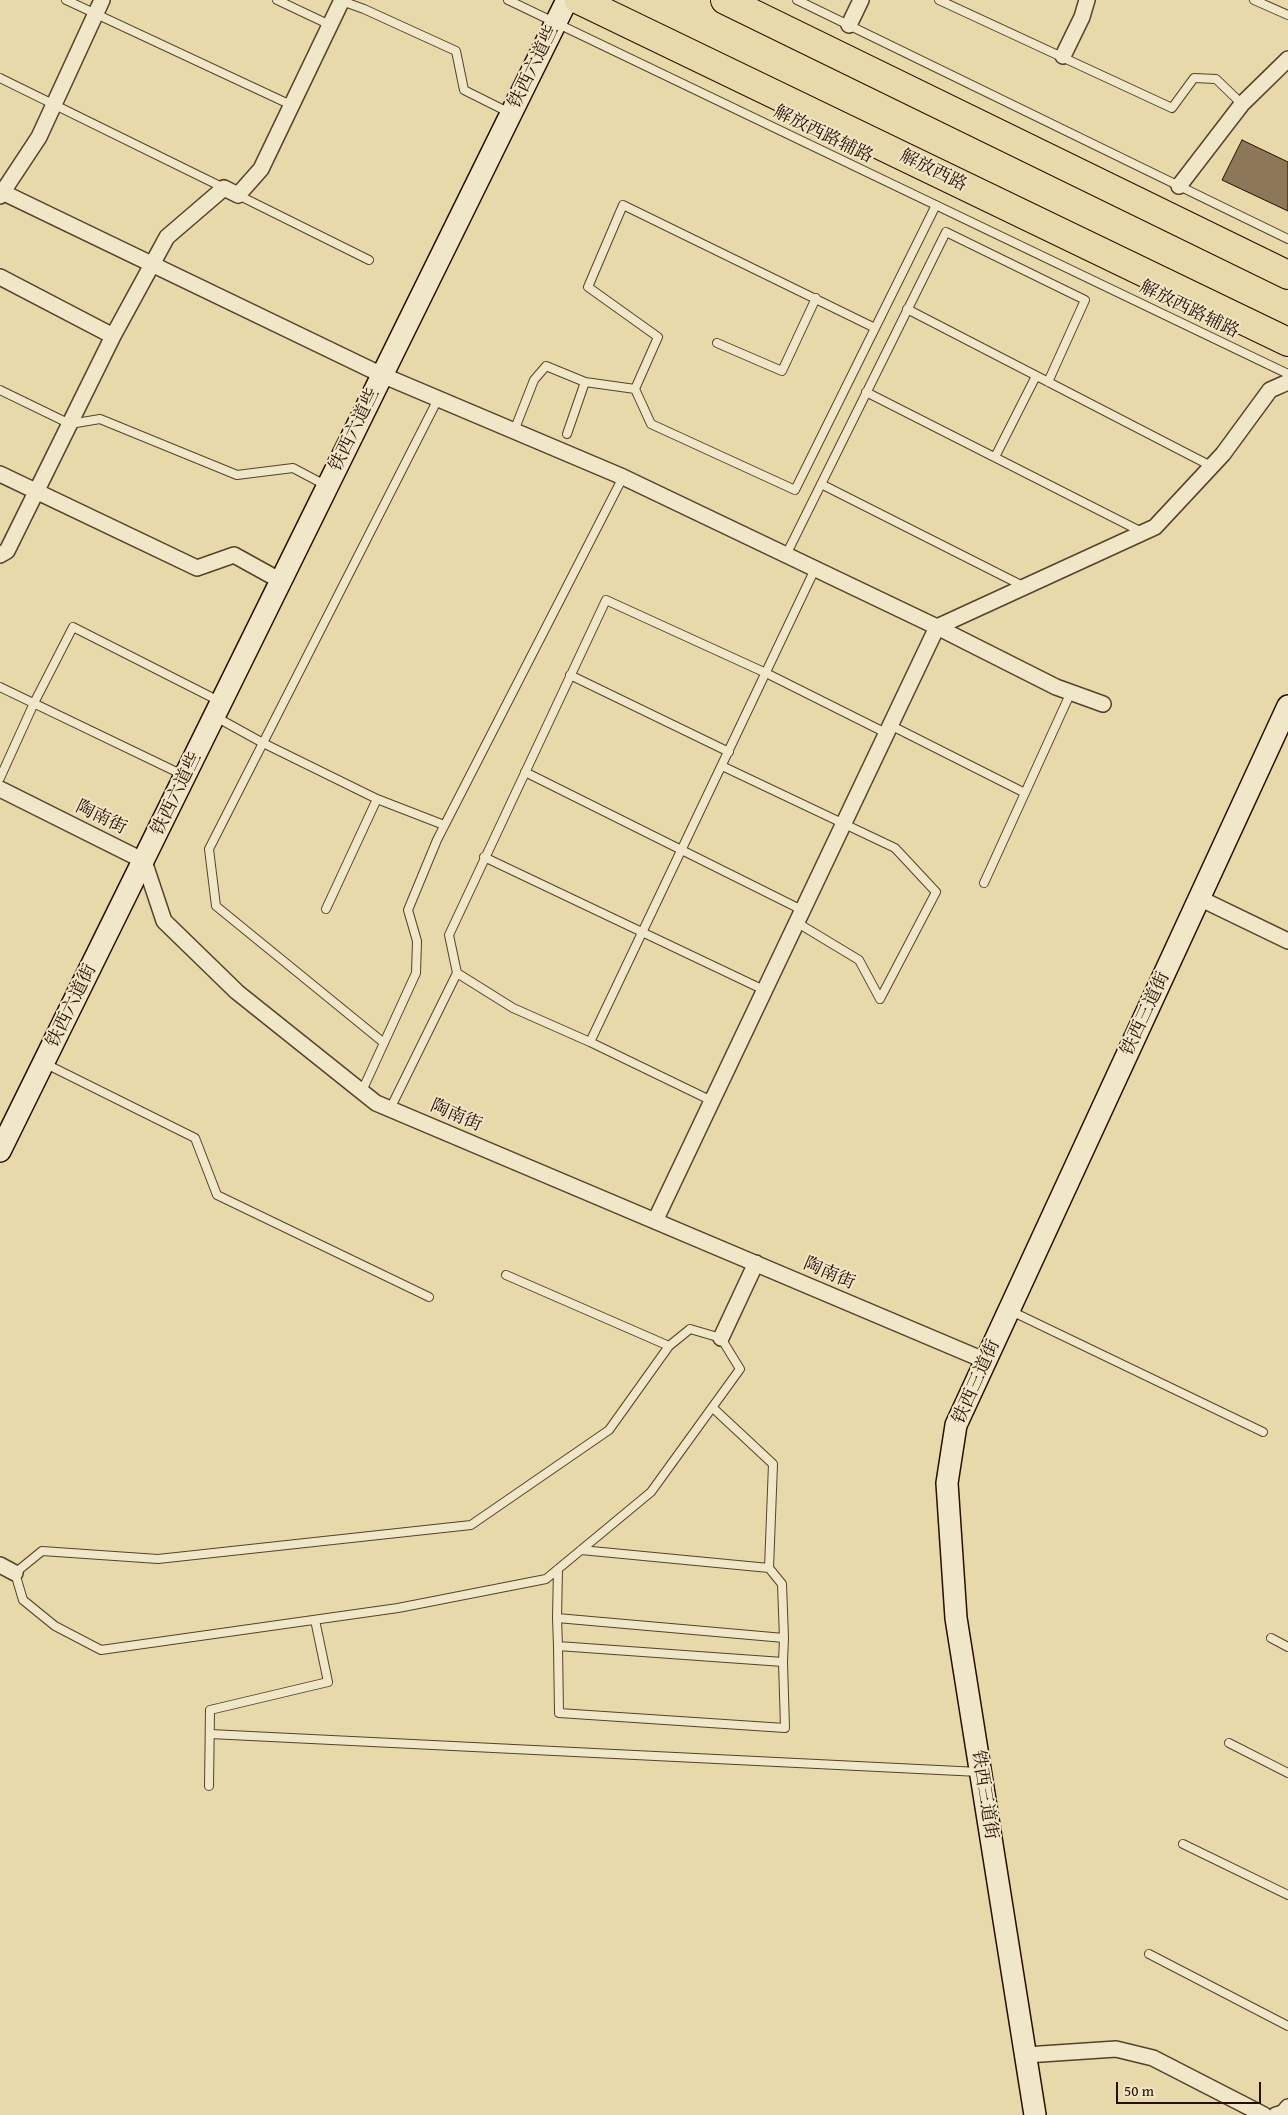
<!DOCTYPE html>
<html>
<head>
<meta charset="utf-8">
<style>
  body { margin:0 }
  #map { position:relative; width:1288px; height:2115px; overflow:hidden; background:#e8d9aa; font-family:"Gentium Book Plus",serif }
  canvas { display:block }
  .scale { position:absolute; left:1116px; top:2082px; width:145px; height:22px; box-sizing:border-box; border:2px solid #280e00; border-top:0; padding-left:6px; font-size:15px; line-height:18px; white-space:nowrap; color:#280e00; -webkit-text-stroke:4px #f0e6c8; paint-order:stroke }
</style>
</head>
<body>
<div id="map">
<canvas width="1288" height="2115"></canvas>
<div class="scale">50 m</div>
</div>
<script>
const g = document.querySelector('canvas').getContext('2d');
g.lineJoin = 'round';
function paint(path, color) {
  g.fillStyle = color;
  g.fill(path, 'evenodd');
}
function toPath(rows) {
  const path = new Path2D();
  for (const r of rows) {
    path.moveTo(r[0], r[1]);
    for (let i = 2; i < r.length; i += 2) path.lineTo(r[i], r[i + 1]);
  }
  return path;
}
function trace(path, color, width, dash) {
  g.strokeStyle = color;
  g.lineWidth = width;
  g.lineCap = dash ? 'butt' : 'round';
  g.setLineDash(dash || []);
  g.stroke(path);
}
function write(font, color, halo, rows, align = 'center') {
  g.font = font + ' "Gentium Book Plus","Noto Serif SC",serif';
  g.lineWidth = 4;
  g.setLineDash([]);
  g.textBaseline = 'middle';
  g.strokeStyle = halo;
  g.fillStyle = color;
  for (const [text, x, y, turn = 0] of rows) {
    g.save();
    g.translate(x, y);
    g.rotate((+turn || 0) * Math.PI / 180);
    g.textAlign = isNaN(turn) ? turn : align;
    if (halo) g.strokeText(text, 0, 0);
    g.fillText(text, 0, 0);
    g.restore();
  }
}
const building = toPath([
  [1242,140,1288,162,1288,211,1222,180,1242,140]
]);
paint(building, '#8c7858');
trace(building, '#280e00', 1);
const lane = toPath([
  [66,0,291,105],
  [277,0,330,25],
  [339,0,364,9,456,51,464,90,510,113],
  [508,0,1288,374],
  [797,0,1288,239],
  [939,0,1172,108,1194,78,1216,79,1242,104],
  [1254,0,1288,15],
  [0,78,224,188],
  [238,195,369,260],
  [907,309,1211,466],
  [875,328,623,205,588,287,658,337,635,389,651,424,795,490,936,205],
  [717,343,782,371,816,298],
  [0,390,70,424,100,419,237,475,293,468,327,486],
  [866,392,1142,532],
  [514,431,534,380,546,366,585,382,635,389],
  [567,434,585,382],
  [995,457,1036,376],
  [821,484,1023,586],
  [786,555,946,232,1085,300,1048,382],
  [570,675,729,752],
  [0,687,183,775],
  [216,717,263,743,377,799],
  [890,725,1025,793],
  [722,766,895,848,936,892,880,999],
  [525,772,802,910],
  [0,778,34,703,73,627,219,701],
  [484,857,764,990],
  [984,883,1071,692],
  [326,909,377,799,444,825],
  [796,922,859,960,880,999],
  [457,973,513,1008,590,1042,712,1101],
  [590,1042,815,569],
  [384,1043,216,906,209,849,438,399],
  [46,1064,195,1138,217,1195,429,1297],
  [362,1091,416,973,417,941,408,910,437,840,623,477],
  [390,1109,457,973,449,935,606,600,766,673,886,733],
  [506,1275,669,1346],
  [1011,1311,1263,1432],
  [690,1329,721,1338,740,1369,651,1492,546,1579,398,1608,101,1650,55,1626,23,1600,15,1573,42,1551,158,1559,471,1525,609,1430,669,1346,690,1329],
  [581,1550,769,1568],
  [557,1618,784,1638,782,1584,769,1568,773,1464,713,1408],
  [1271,1638,1288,1647],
  [558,1646,783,1662,785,1728,559,1713,558,1646,557,1618,558,1569],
  [783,1662,784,1638],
  [210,1734,979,1772],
  [1229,1743,1288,1773],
  [209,1786,210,1710,328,1682,315,1620],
  [1183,1844,1288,1895],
  [1149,1954,1288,2026]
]);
const street = toPath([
  [849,25,861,0],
  [1063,56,1082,17,1087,0],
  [1179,186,1242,104,1288,59],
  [2,192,382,375,623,477,937,627,1056,687,1103,704],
  [0,196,39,137,102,0],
  [0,277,113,336],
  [0,474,197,568,234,555,281,581],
  [0,555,7,551,113,336,167,237,224,188,238,195,261,169,342,0],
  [0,789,144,861,164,921,237,992,376,1103,986,1361],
  [1199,898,1288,941],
  [655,1221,937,627,1155,527,1223,454,1270,390,1288,382],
  [721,1338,756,1263],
  [0,1565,15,1573],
  [1026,2055,1116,2049,1153,2058,1264,2115],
  [1276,2115,1283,2113,1288,2107]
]);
const secondary = toPath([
  [0,1151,567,0],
  [1035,2115,956,1618,947,1483,956,1425,1288,706]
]);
const highway = toPath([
  [579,0,1288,342],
  [725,0,1288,275]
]);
trace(lane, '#58412a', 10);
trace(street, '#58412a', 18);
trace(secondary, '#280e00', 24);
trace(highway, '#280e00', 30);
trace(lane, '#f0e6c8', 8);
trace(street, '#f0e6c8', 15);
trace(secondary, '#f0e6c8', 21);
trace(highway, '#e8d9aa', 28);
write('18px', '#280e00', '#f0e6c8', [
  ["铁西六道些",534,67,-64],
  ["解放西路辅路",823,135,26],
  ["解放西路",933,171,26],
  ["解放西路辅路",1189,310,26],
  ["铁西六道些",355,430,-64],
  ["铁西六道些",177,794,-64],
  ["陶南街",101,818,26],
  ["铁西六道街",72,1006,-64],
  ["铁西三道街",1146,1014,-65],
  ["陶南街",456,1116,23],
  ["陶南街",829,1274,23],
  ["铁西三道街",977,1382,-66],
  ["铁西三道街",984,1795,81]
]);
</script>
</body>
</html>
